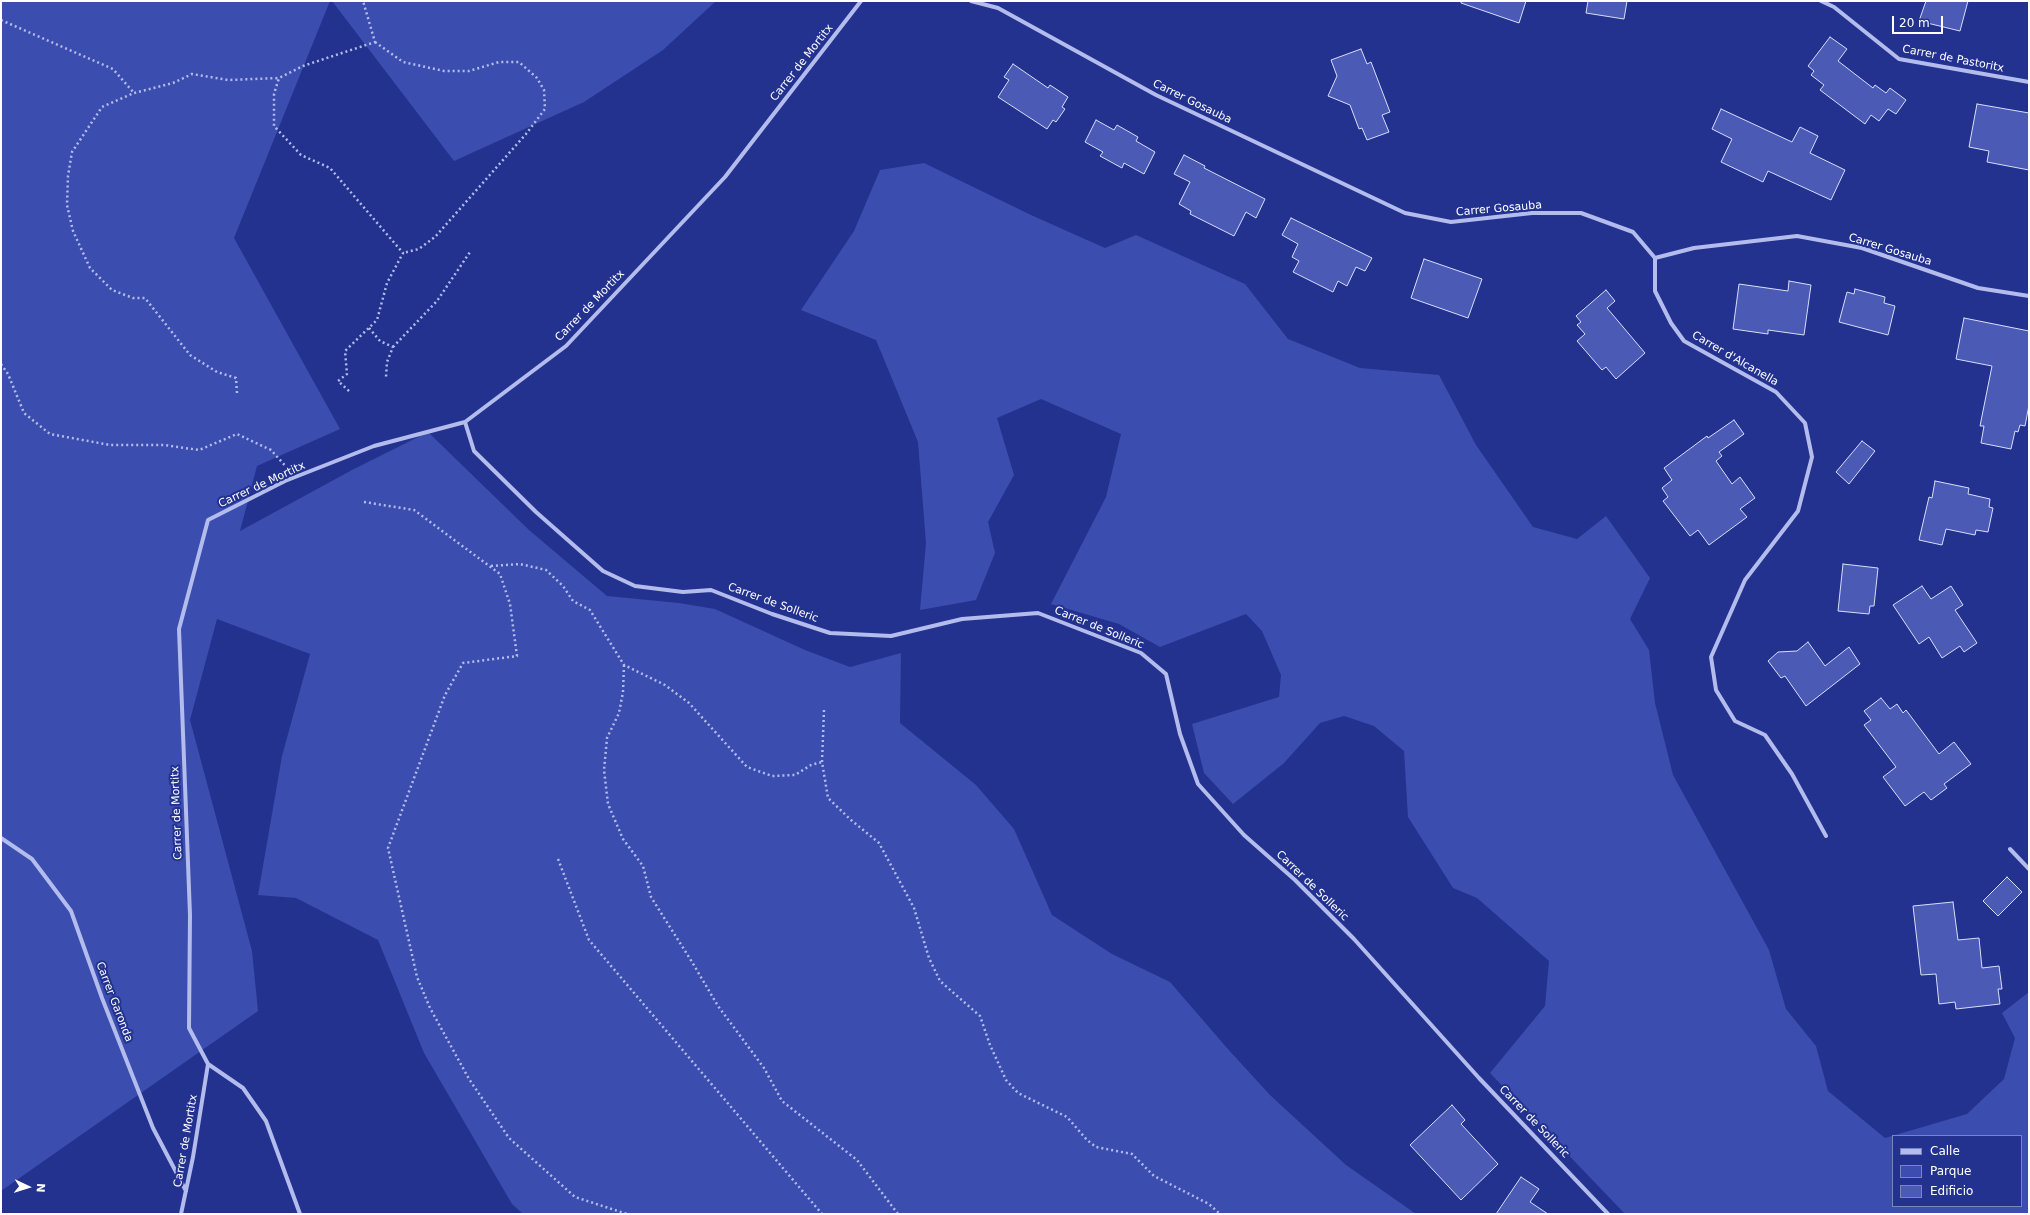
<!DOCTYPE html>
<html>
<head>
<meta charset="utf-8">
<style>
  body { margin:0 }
  #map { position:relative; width:2030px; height:1215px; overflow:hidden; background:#23328f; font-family:"DejaVu Sans",sans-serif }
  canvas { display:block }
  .frame { position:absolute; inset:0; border:2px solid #fff; pointer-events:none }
  .legend { position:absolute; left:1892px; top:1135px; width:130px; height:72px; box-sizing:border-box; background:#23328f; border:1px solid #7b84bc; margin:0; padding:5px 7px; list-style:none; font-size:12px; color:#fff }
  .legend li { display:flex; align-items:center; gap:8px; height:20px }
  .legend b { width:20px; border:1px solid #7b84bc }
  .north { position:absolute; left:8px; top:1167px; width:40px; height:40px; -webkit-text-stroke:3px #23328f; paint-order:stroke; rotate:94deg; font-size:11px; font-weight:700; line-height:16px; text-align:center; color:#fff }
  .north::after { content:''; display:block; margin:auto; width:14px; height:18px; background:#fff; clip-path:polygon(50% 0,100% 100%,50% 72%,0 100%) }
  .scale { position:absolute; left:1892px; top:16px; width:51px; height:18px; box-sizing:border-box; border:2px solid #fff; border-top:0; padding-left:5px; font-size:12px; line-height:14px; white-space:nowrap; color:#fff; -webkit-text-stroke:3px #23328f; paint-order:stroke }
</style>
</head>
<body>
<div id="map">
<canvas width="2030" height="1215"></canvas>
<div class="frame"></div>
<ul class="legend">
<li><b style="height:5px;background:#b3bcec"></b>Calle</li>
<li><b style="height:11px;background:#3b4dae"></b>Parque</li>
<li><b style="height:11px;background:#4b5bb5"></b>Edificio</li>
</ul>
<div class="north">N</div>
<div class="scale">20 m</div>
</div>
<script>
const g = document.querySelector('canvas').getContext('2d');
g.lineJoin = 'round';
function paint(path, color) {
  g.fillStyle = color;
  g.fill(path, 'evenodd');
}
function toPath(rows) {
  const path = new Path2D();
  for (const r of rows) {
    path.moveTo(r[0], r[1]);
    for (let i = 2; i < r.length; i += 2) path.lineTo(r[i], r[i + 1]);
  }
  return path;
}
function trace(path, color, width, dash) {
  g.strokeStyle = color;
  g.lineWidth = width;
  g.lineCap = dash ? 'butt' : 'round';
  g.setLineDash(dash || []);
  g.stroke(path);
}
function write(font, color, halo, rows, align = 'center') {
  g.font = font + ' "DejaVu Sans",sans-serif';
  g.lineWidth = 4;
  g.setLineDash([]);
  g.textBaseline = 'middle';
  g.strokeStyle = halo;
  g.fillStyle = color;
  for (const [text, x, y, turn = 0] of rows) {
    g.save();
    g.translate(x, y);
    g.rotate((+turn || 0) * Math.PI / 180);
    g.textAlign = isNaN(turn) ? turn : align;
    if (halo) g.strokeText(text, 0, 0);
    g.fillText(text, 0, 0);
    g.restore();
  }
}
paint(toPath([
  [1,1,330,1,234,238,340,429,257,466,240,531,352,470,428,432,529,530,607,596,679,603,715,609,805,650,850,667,901,653,900,723,976,785,1014,829,1052,915,1112,954,1170,982,1227,1048,1270,1095,1346,1165,1416,1214,523,1214,512,1204,424,1053,378,940,296,898,258,895,282,756,310,654,217,619,190,720,252,951,258,1011,1,1191],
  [332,1,716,1,663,50,584,102,454,161],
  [924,163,1031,215,1105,248,1136,235,1245,284,1288,339,1360,368,1439,375,1476,445,1533,527,1577,539,1606,516,1650,578,1630,619,1649,650,1655,703,1673,775,1769,950,1786,1009,1816,1046,1828,1091,1885,1138,1967,1114,2004,1079,2015,1038,2002,1013,2029,992,2029,1214,1625,1214,1490,1073,1545,1006,1549,961,1477,898,1453,888,1408,817,1404,751,1374,726,1344,716,1320,723,1284,763,1233,804,1204,773,1192,724,1279,697,1281,675,1262,631,1246,614,1160,647,1119,624,1051,604,1106,497,1121,434,1041,399,997,418,1014,475,988,522,995,553,976,600,920,610,926,543,918,442,876,340,801,310,854,231,880,170],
  [1893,1136,2021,1136,2021,1206,1893,1206]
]), '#3b4dae');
const building = toPath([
  [1461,1,1526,1,1519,23,1461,3,1461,1],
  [1588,1,1627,1,1624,19,1586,13,1588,1],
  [1926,1,1968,1,1960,31,1919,21,1926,1],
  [1830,37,1847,49,1838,61,1873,88,1875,85,1886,93,1890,88,1906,100,1896,114,1888,109,1879,121,1871,115,1865,124,1820,90,1824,85,1811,75,1814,71,1808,66,1830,37],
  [1361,49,1367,64,1371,62,1390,112,1382,115,1389,132,1367,140,1362,128,1359,129,1350,105,1328,96,1337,76,1331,60,1361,49],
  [1013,64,1048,88,1050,85,1068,97,1062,107,1065,109,1056,122,1053,120,1047,129,998,97,1009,80,1004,77,1013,64],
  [1977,104,2029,113,2029,170,1987,162,1989,151,1969,147,1977,104],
  [1721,109,1792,142,1800,127,1818,136,1810,153,1845,170,1831,200,1768,171,1763,182,1721,162,1732,139,1712,129,1721,109],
  [1096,120,1114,130,1117,125,1138,137,1136,141,1155,152,1144,174,1124,163,1122,168,1100,156,1103,152,1085,142,1096,120],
  [1184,155,1205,166,1204,168,1265,199,1256,218,1246,212,1234,236,1190,214,1191,211,1179,204,1190,182,1174,174,1184,155],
  [1291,218,1372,258,1365,271,1356,267,1347,286,1338,281,1333,292,1293,272,1299,261,1292,257,1298,244,1282,235,1291,218],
  [1424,259,1482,279,1468,318,1411,298,1424,259],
  [1789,281,1811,285,1804,335,1768,330,1768,334,1733,329,1739,284,1788,291,1789,281],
  [1855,289,1885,297,1884,303,1895,306,1888,335,1839,322,1847,292,1854,294,1855,289],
  [1606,290,1615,301,1607,308,1645,353,1616,379,1606,367,1602,370,1577,341,1585,334,1577,325,1581,322,1576,316,1606,290],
  [1964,318,2029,331,2029,405,2025,426,2020,425,2018,432,2015,431,2011,449,1981,443,1984,426,1980,426,1992,366,1956,359,1964,318],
  [1734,420,1744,434,1719,452,1722,456,1716,461,1732,484,1740,477,1755,498,1740,509,1747,517,1709,545,1698,530,1690,536,1663,501,1668,497,1662,488,1672,480,1664,468,1707,436,1708,438,1734,420],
  [1862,441,1875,451,1849,484,1836,472,1862,441],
  [1935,481,1969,488,1968,494,1990,499,1989,507,1993,508,1988,532,1976,530,1975,535,1946,529,1942,545,1919,540,1929,497,1932,498,1935,481],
  [1843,564,1878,568,1874,606,1870,606,1869,614,1838,611,1843,564],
  [1922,586,1931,599,1951,586,1963,605,1955,610,1977,643,1964,652,1960,646,1942,658,1929,637,1919,644,1893,605,1922,586],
  [1808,642,1825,666,1849,647,1860,664,1806,706,1785,676,1781,678,1768,661,1778,652,1797,651,1808,642],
  [1881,698,1890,709,1897,704,1903,713,1906,710,1939,754,1954,742,1971,764,1944,784,1947,788,1931,800,1924,792,1905,806,1883,777,1896,767,1864,725,1871,720,1864,711,1881,698],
  [2007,877,2022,892,1998,916,1983,901,2007,877],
  [1953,902,1958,940,1979,938,1982,968,1999,966,2002,989,1998,989,2000,1004,1956,1009,1955,1002,1939,1004,1936,974,1921,975,1913,906,1953,902],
  [1452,1105,1465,1120,1461,1124,1498,1164,1461,1200,1410,1145,1452,1105],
  [1521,1177,1539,1189,1530,1202,1548,1214,1496,1214,1521,1177]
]);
paint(building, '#4b5bb5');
trace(building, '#d8ddf9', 1);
trace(toPath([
  [1,20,113,69,134,93],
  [375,42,403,62,444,71,469,71,499,62,519,62,537,78,544,90,545,109,526,134,435,237,419,249,403,253],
  [369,328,380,341,393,347,387,362,386,377],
  [393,347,437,301,470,252],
  [1,364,8,374,24,413,50,434,110,445,164,445,199,450,237,434,271,450,289,470],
  [349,391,338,381,347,374,345,351,377,320,387,283,403,253,330,168,301,155,274,126,274,94,279,78,303,66,375,42,363,1],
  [237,393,236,378,217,372,190,355,145,298,133,298,112,290,90,268,73,231,67,205,68,176,72,152,102,107,134,93,173,83,192,74,228,80,279,78],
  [364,502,414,510,500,574,510,604,517,656,463,663,445,695,388,848,417,977,430,1008,469,1079,509,1138,575,1197,627,1214],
  [491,566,520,564,546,570,563,586,573,601,590,610,624,665,665,685,689,703,747,767,772,776,795,775,811,765,822,762],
  [624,665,623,692,619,713,607,738,604,770,608,804,623,839,643,866,651,897,692,962,718,1006,764,1068,782,1101,857,1160,898,1214],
  [824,710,822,762,828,798,851,820,879,843,914,908,929,958,940,981,980,1016,990,1045,1006,1080,1018,1093,1067,1117,1087,1140,1096,1147,1132,1154,1154,1176,1209,1204,1220,1214],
  [558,859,589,940,822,1214]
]), '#b3bcec', 2.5, [2, 3]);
trace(toPath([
  [971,1,998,8,1156,95,1405,213,1451,222,1532,213,1581,213,1633,232,1655,258,1694,248,1797,236,1862,248,1978,288,2029,296],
  [1821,1,1834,7,1899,59,2029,82],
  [1655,258,1655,291,1671,323,1684,341,1776,392,1805,423,1812,457,1798,511,1745,580,1711,657,1716,690,1735,721,1765,735,1792,774,1826,836],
  [465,422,474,451,536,512,603,571,635,586,683,592,711,590,772,614,830,633,891,636,962,619,1038,613,1141,653,1166,674,1180,734,1198,784,1244,835,1295,880,1354,939,1479,1078,1608,1214],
  [1,838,32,859,71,911,102,998,153,1128,186,1191],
  [2010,849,2029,869],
  [208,1064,243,1088,266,1121,300,1214],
  [181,1214,193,1157,208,1064,189,1028,190,915,179,629,208,520,285,481,374,446,465,422,566,346,725,177,861,1]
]), '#b3bcec', 4);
write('11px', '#fff', '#23328f', [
  ["Carrer de Pastoritx",1953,59,11],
  ["Carrer de Mortitx",802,63,-52],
  ["Carrer Gosauba",1192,102,26],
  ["Carrer Gosauba",1499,209,-5],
  ["Carrer Gosauba",1890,250,17],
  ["Carrer de Mortitx",590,306,-46],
  ["Carrer d'Alcanella",1735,359,30],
  ["Carrer de Mortitx",262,485,-25],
  ["Carrer de Solleric",773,603,20],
  ["Carrer de Solleric",1099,628,22],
  ["Carrer de Mortitx",177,813,-92],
  ["Carrer de Solleric",1312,886,44],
  ["Carrer Garonda",114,1002,69],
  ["Carrer de Solleric",1534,1122,46],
  ["Carrer de Mortitx",186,1141,-80]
]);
</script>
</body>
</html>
